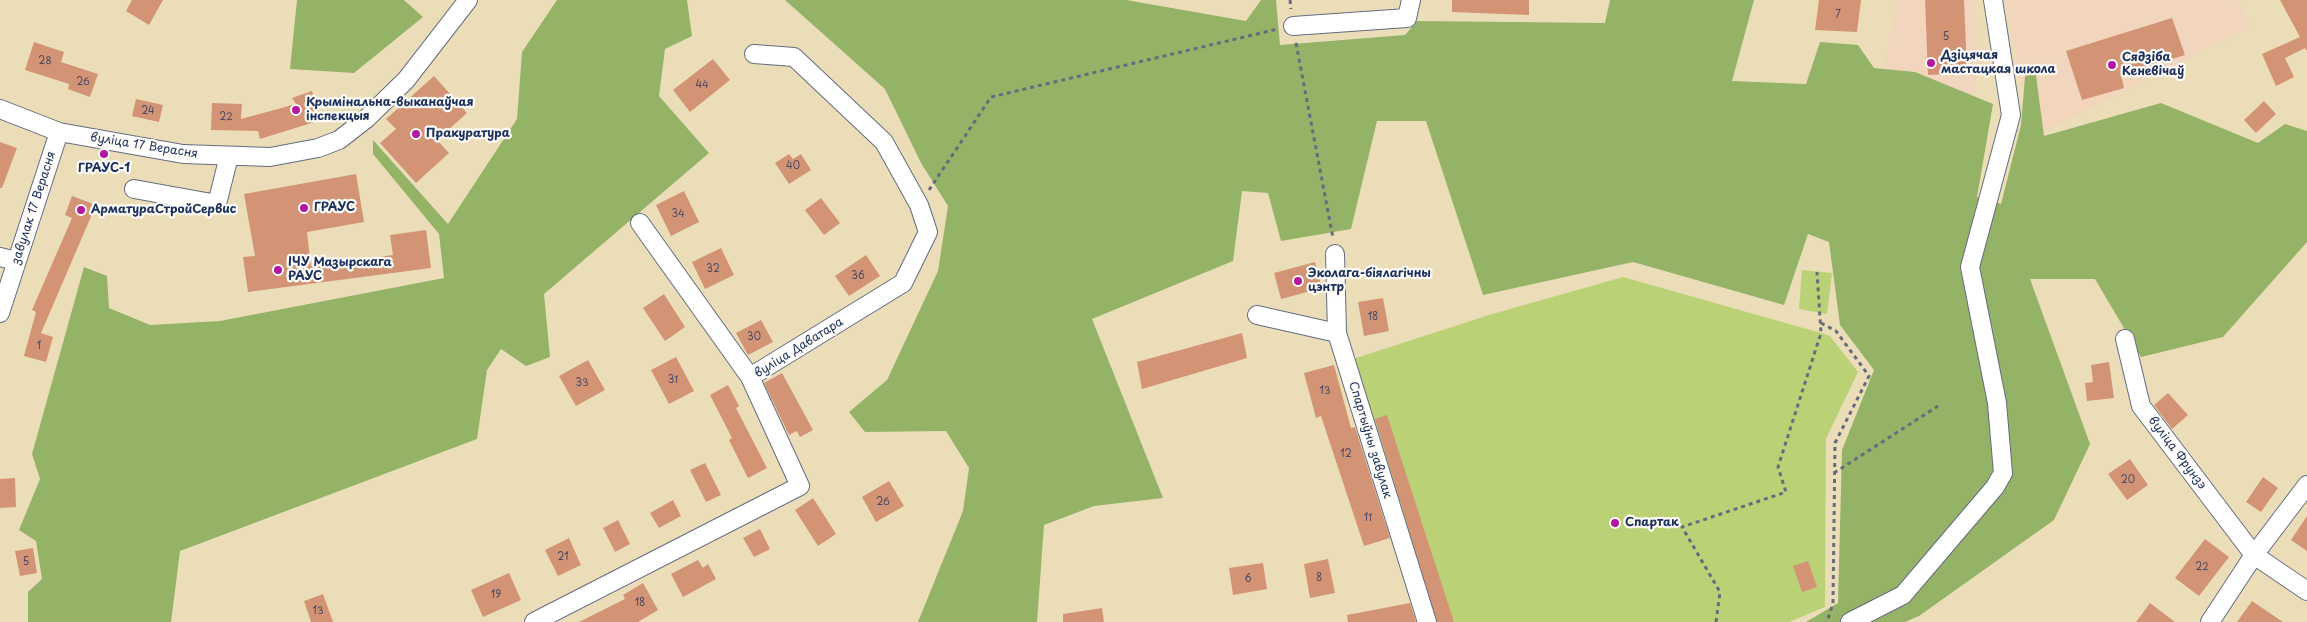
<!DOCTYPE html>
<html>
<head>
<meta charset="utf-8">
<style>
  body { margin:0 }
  canvas { display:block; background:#ecddb9 }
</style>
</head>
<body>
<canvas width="2307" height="622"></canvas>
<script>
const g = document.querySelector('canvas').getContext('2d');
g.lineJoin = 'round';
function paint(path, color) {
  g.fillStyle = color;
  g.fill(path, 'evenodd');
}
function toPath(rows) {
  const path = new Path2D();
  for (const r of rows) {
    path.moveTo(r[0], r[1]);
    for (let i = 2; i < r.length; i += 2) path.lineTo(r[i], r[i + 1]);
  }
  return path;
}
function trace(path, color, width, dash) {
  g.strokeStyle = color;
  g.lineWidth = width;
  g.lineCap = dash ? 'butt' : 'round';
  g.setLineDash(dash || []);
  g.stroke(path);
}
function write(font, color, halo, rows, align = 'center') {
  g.font = font + ' "Playpen Sans",sans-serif';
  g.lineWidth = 4.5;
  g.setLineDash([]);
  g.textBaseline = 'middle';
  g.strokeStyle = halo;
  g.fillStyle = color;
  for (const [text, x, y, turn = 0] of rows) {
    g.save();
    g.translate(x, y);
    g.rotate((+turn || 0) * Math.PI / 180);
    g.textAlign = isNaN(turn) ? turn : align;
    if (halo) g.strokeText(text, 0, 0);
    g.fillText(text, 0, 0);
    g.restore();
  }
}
paint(toPath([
  [1896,0,1975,0,1978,45,1973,140,1882,81],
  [2004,0,2238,0,2251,27,2033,137]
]), '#f1d5bd');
paint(toPath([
  [1802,270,1832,273,1827,314,1799,309],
  [1623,277,1821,333,1830,336,1858,372,1826,439,1825,607,1789,622,1435,622,1353,359,1489,315]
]), '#bbd176');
paint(toPath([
  [297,0,404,0,423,17,354,73,290,69],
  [557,0,687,0,692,36,665,49,659,96,709,153,544,294,550,357,526,366,501,349,487,370,477,439,180,551,171,622,28,622,28,592,42,579,36,541,19,530,40,479,32,454,84,267,107,276,109,308,150,325,220,321,444,278,439,234,373,154,373,140,448,224,517,119,522,52],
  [785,0,1126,0,1246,21,1261,0,1276,0,1280,45,1405,35,1417,21,1605,23,1610,0,1754,0,1732,81,1806,84,1820,42,1858,45,1874,68,1915,72,1993,104,1977,197,2001,204,2021,125,2026,65,2035,68,2044,136,2161,103,2258,143,2285,124,2307,131,2307,242,2223,337,2141,357,2095,279,2030,279,2090,444,2054,520,1919,616,1905,622,1806,622,1838,603,1842,450,1874,370,1840,325,1829,242,1808,234,1784,305,1633,262,1483,295,1426,121,1377,121,1351,229,1281,241,1268,193,1242,191,1233,261,1092,319,1163,498,1094,506,1044,525,1037,622,918,622,963,511,969,468,946,431,865,432,849,412,887,380,938,271,948,206,921,163,885,89]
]), '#94b367');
paint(toPath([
  [132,0,163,0,149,25,126,11],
  [1452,0,1529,0,1529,15,1452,12],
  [1819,0,1861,0,1857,32,1815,30],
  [1925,0,1964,0,1967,73,1928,75],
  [2280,0,2307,0,2307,51,2305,48,2285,58,2294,77,2276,86,2262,54,2300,37],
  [2172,18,2185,55,2121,75,2124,88,2082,100,2066,51],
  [34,42,64,52,61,62,98,74,90,97,68,89,69,84,25,70],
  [713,59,730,80,690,112,673,90],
  [434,76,467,113,437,140,449,153,416,183,380,143,396,129,386,119],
  [312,91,321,120,260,139,258,131,211,130,212,103,242,104,241,119,296,104,292,98],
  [136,99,163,105,159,122,132,116],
  [2264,101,2276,114,2256,133,2244,120],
  [0,142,17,148,2,188,0,188],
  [789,154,793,159,801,154,811,170,789,184,775,163],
  [356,174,364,222,307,232,311,266,393,255,390,235,426,230,431,268,248,292,243,257,255,256,244,194],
  [684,191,699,222,671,236,656,205],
  [72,196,96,205,41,333,53,337,46,362,24,356,36,312,32,310,72,218,65,215],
  [821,198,840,223,824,235,805,210],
  [721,248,734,275,705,289,692,262],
  [866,255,880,276,849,296,835,276],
  [1315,262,1322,288,1281,299,1274,273],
  [664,294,685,327,665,341,643,308],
  [1383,298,1389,331,1364,336,1358,302],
  [761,320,773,342,748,355,736,333],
  [1242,333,1247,358,1142,389,1137,362],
  [676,357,694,391,669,404,651,370],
  [588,360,605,390,576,406,559,376],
  [2109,362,2114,398,2087,401,2085,383,2093,382,2091,365],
  [1334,365,1351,428,1355,427,1390,538,1364,546,1321,416,1316,418,1304,373],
  [782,373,813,430,800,437,797,431,789,435,764,383],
  [728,385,739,406,736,408,767,468,748,478,729,440,732,438,710,395],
  [2168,393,2188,415,2172,429,2154,405],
  [1387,415,1454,622,1437,622,1375,419],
  [2130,459,2148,485,2127,500,2108,474],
  [705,463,721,495,706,502,690,470],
  [2263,477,2278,488,2261,512,2246,502],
  [15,478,16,507,0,508,0,479],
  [889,481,904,506,876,522,862,497],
  [813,498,836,534,818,546,795,510],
  [673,500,681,516,659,528,650,513],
  [2307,516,2307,551,2291,540],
  [618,520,630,544,615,552,603,528],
  [760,529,770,549,754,557,743,538],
  [569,538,581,565,558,576,545,550],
  [2205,539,2229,557,2199,596,2175,578],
  [33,548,37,573,20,576,15,551],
  [1328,559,1335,593,1310,598,1304,564],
  [698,560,703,568,708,564,716,579,683,597,671,574],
  [1808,561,1817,587,1802,592,1793,566],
  [1263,563,1267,589,1233,595,1229,568],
  [509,573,521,600,483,617,471,590],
  [643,583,658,610,638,622,579,622,625,599,623,595],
  [323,594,333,622,311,622,304,601],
  [2252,601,2283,622,2237,622],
  [1410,603,1416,622,1348,622,1347,615],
  [2150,603,2175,622,2136,622],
  [1102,608,1104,622,1063,622,1063,614]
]), '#d29475');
const minor = toPath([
  [1293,26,1407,18,1411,0],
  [0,109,59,132,183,154,270,157,318,148,339,140,366,119,406,80,468,0],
  [134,189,217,204,229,156],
  [640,223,750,377],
  [1335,254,1337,333,1427,622],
  [0,257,16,261],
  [0,313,59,132],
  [1257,315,1337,333],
  [2125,339,2141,406,2254,555,2307,591],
  [534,622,800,486,750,377,903,283,928,232,919,205,884,142,794,57,754,54],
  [1850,622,1903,595,1995,487,2003,473,1997,403,1970,267,2011,115,1993,0],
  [2210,622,2254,555,2307,485]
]);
trace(minor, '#646c7e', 20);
trace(toPath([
  [1290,0,1291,9],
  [1296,43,1333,238],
  [929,190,991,97,1278,29],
  [1821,323,1836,331,1869,376,1835,443,1833,603,1827,622],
  [1834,473,1938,406],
  [1716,622,1720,592,1682,527,1786,492,1778,467,1821,333,1817,272]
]), '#646c7e', 3, [4, 4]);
trace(minor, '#fff', 18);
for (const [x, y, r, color] of [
  [1931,63,5,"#b5179e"],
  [2112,65,5,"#b5179e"],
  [296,110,5,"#b5179e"],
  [416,134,5,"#b5179e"],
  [104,154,5,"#b5179e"],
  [304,208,5,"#b5179e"],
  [81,210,5,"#b5179e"],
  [278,270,5,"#b5179e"],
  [1298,281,5,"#b5179e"],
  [1615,523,5,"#b5179e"]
]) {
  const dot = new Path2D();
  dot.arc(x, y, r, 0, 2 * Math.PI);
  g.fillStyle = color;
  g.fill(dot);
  trace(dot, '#fdfcf7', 2);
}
write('10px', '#494864', null, [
  ["7",1838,15],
  ["5",1946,37],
  ["28",45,61],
  ["26",83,82],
  ["44",702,85],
  ["24",148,111],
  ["22",226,117],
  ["40",793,166],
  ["34",678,214],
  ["32",713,269],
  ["36",858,276],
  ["18",1373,317],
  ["30",754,337],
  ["1",39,346],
  ["31",673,380],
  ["33",582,383],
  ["13",1325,391],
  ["12",1346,454],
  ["20",2128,480],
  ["26",883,502],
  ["11",1368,518],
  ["21",563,557],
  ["5",26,562],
  ["22",2202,567],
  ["8",1319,578],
  ["6",1248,579],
  ["19",496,595],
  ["18",640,603],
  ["13",318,611]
]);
write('bold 12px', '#1b2f5e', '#fdfcf7', [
  ["Дзіцячая",1941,56],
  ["мастацкая школа",1941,70],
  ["Сядзіба",2122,58],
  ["Кеневічаў",2122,72],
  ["Крымінальна-выканаўчая",306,103],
  ["інспекцыя",306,117],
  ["Пракуратура",426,134],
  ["ГРАУС-1",104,169,"center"],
  ["ГРАУС",314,208],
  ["АрматураСтройСервис",91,210],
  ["ІЧУ Мазырскага",288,263],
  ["РАУС",288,277],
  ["Эколага-біялагічны",1308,274],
  ["цэнтр",1308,288],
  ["Спартак",1625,523]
], 'left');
write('12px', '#1b2f5e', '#fdfcf7', [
  ["вуліца 17 Верасня",144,146,9],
  ["завулак 17 Верасня",34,208,-72],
  ["вуліца Даватара",799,348,-32],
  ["Спартыўны завулак",1370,440,73],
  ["вуліца Фрунзэ",2177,453,53]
]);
</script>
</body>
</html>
